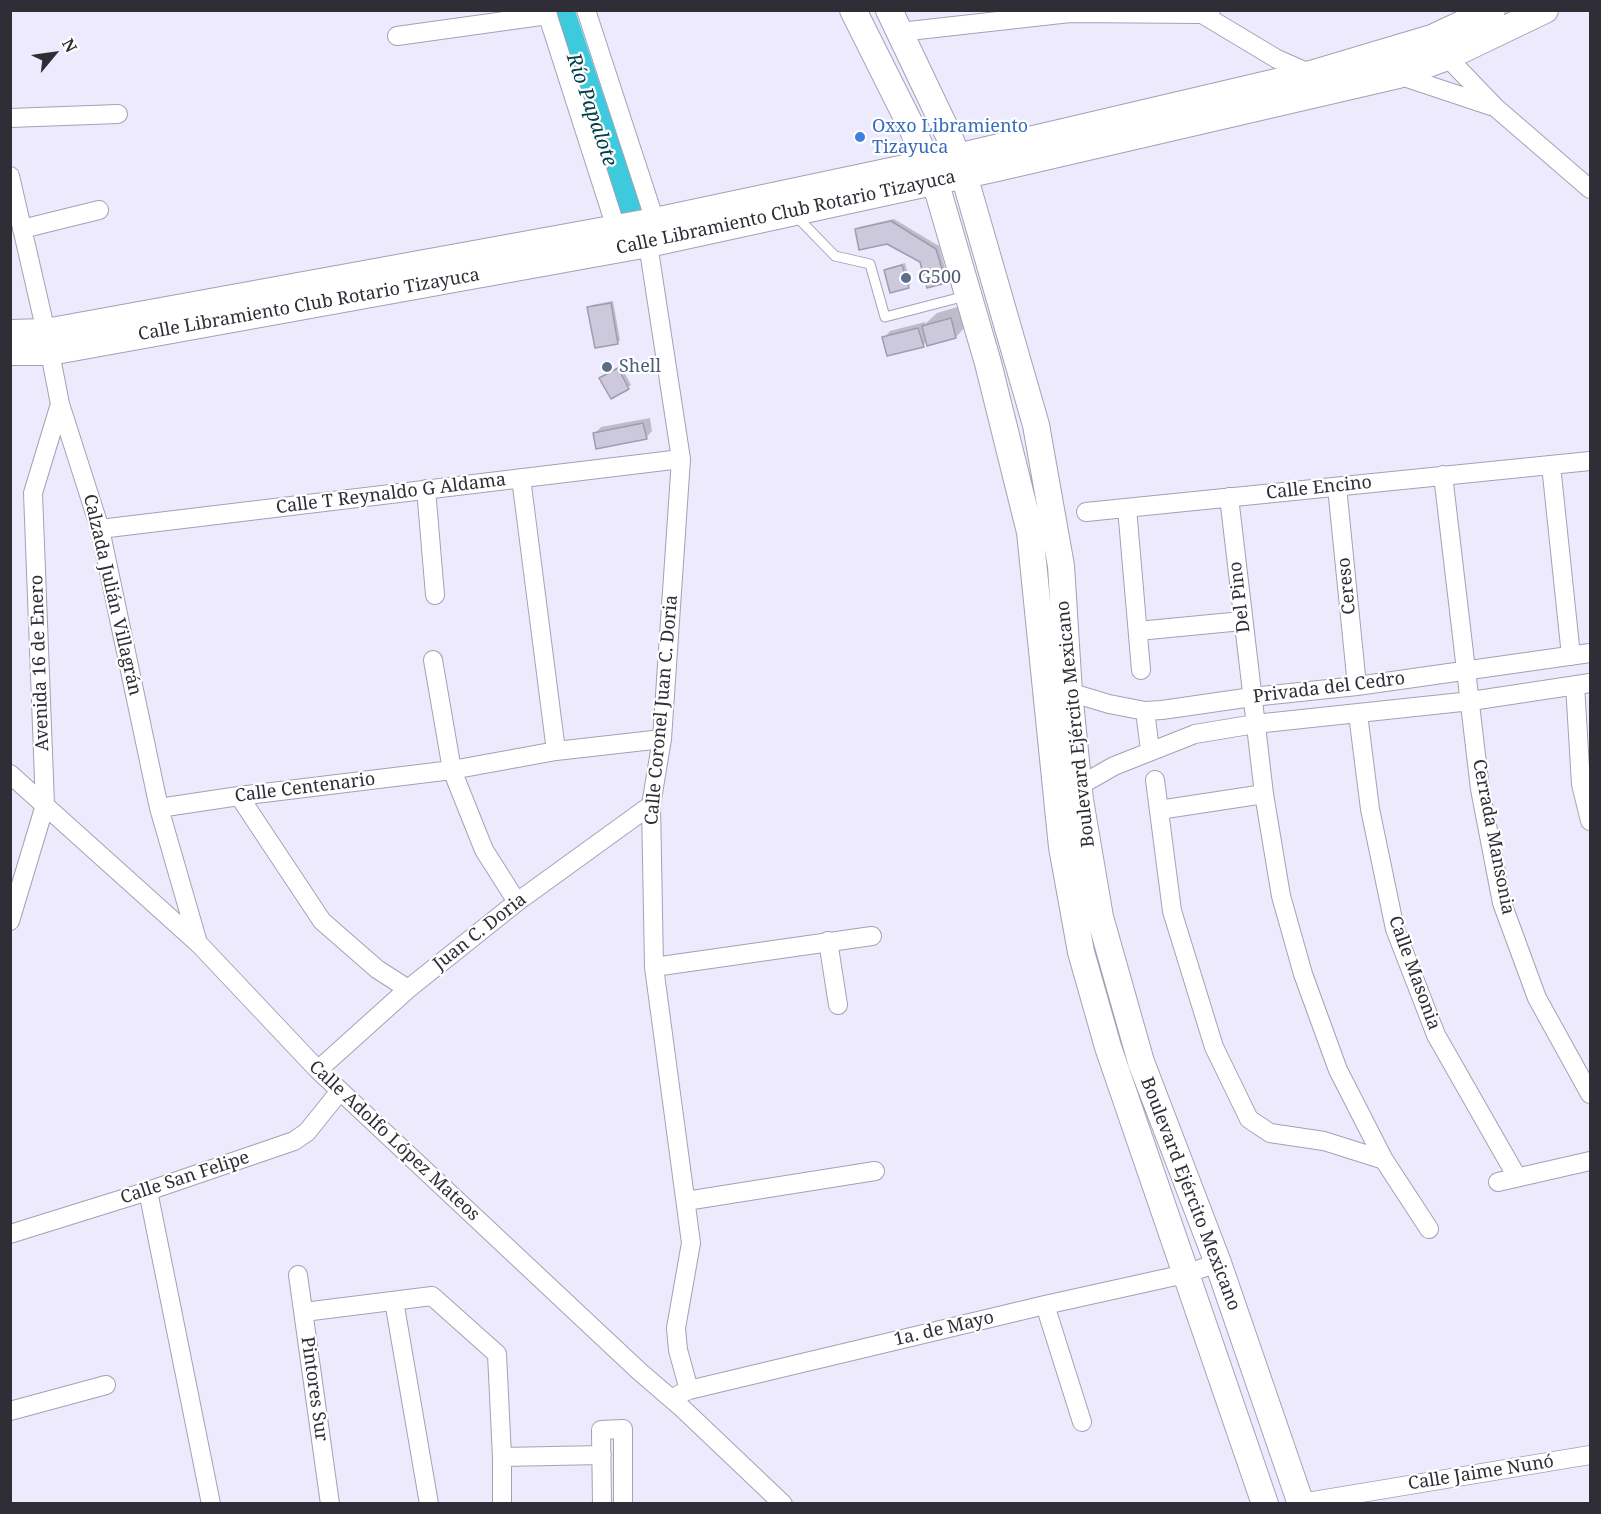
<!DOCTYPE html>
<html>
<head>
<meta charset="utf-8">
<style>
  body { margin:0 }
  #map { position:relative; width:1601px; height:1514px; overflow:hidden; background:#eeeafe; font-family:"Noto Serif",serif }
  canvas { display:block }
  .frame { position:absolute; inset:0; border:12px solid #2f2d35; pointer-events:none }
  .north { position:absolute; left:24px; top:24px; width:60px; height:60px; -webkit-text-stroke:4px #fff; paint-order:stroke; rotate:61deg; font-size:16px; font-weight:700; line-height:24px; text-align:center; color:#2f2d35 }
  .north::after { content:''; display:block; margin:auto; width:21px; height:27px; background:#2f2d35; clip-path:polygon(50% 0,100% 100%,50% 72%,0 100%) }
</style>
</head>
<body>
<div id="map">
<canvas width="1601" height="1514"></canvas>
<div class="frame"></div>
<div class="north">N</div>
</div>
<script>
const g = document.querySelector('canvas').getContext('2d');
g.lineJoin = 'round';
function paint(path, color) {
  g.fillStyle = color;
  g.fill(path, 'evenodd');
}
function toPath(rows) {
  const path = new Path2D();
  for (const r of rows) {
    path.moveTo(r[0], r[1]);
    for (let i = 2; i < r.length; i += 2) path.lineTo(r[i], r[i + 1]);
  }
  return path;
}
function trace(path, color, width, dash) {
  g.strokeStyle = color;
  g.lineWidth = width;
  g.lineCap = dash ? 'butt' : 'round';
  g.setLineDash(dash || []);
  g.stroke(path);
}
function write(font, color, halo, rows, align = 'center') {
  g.font = font + ' "Noto Serif",serif';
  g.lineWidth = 4.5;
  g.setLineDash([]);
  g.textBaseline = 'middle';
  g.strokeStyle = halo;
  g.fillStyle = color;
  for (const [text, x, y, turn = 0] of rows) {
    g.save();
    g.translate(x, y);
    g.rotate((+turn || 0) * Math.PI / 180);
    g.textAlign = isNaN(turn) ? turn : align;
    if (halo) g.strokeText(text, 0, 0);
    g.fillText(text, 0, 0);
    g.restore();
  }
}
paint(toPath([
  [894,219,939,246,948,279,945,282,921,261,888,242,856,230,859,227],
  [905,263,911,284,908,286,885,271,888,268],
  [613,301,620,340,618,342,589,308,592,305],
  [964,305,969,323,956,337,927,341,923,345,884,338,890,331,925,322,925,324,937,313],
  [621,366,631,385,612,397,604,376],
  [650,418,652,431,646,438,594,434,601,427]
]), '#0003');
trace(toPath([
  [558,10,625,209]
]), '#3dcadd', 32);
const building = toPath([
  [891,221,936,249,946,283,927,288,920,262,887,244,859,250,855,229,891,221],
  [902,265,909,288,890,293,884,270,902,265],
  [611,303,618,344,595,348,587,307,611,303],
  [951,318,956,338,927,346,922,326,951,318],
  [918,328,924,347,887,356,882,337,918,328],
  [618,368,629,389,611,399,599,378,618,368],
  [643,423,647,439,596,449,593,433,643,423]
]);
paint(building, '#cdc9dd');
trace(building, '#a09cae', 1.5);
const service = toPath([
  [796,216,835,256,870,264,885,317,958,298,967,301]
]);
const minor = toPath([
  [546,10,616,228],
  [586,10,655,221],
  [1202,14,1277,59,1311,74],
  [900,32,1070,13,1202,14,1211,10],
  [397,36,548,15],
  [1447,57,1495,107,1590,189],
  [1398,75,1491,106],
  [10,118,118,114],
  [10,176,46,332,60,404,100,529,159,808,198,943],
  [22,229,99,210],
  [648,244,681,459,662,739,651,805,652,858,654,967,691,1243,676,1328,678,1350,689,1390],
  [1551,465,1571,656],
  [1443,475,1480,789,1502,903,1537,998,1590,1094],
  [521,478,556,751],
  [1337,487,1357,686],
  [426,489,435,595],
  [1229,497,1264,794,1281,896,1303,974,1338,1070,1384,1160,1429,1229],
  [1127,508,1141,670],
  [1086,512,1590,461],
  [100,529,681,459],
  [1138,631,1242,621],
  [433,660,452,770,484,850,517,902],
  [1575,685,1581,784,1590,821],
  [1069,692,1109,704,1145,711,1162,710,1252,697,1357,686,1590,653],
  [1145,711,1150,750],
  [1358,714,1370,809,1395,929,1436,1035,1517,1177],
  [10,774,199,944,318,1070,639,1371,682,1408,783,1504],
  [1155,780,1172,911,1214,1047,1249,1119,1270,1133,1324,1141,1384,1160],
  [1079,786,1114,766,1195,734,1255,724,1471,701,1590,683],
  [239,796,322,921,377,969,408,989],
  [159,808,239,796,452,770,556,751,662,739],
  [1159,810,1264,794],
  [10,921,45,805,33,493,60,404],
  [828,941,838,1005],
  [654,967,872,936],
  [318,1070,408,989,517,902,651,805],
  [1498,1182,1590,1161],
  [148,1191,211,1504],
  [686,1201,875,1171],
  [10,1234,148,1191,294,1141,307,1132,340,1091],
  [298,1275,330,1504],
  [394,1301,429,1504],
  [1045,1305,1082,1422],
  [304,1312,432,1296,497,1354,502,1457,502,1504],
  [678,1395,689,1390,1045,1305,1185,1274,1218,1263],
  [10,1411,106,1385],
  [502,1457,602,1455],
  [1301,1503,1590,1455],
  [602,1504,601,1430,623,1429,623,1504]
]);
const secondary = toPath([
  [853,10,912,128,935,181,988,363,1030,532,1062,847,1081,952,1108,1047,1265,1504],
  [889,10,949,136,964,175,1036,425,1061,566,1069,692,1080,800,1100,917,1141,1062,1218,1263,1301,1504],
  [10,333,46,332,655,221,957,157,1311,74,1432,38,1492,10],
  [10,352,50,352,648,244,997,168,1398,75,1447,57,1545,10]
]);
trace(service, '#a5a1b4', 11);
trace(minor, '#a5a1b4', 20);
trace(secondary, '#a5a1b4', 28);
trace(service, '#fff', 9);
trace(minor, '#fff', 18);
trace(secondary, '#fff', 26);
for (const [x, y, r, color] of [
  [860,137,6,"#3f7fe0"],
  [906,278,6,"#5c6f8a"],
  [607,367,6,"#5c6f8a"]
]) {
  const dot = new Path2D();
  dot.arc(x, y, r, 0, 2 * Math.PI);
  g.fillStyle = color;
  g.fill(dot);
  trace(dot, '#fff', 2);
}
write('18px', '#366cbe', '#fff', [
  ["Oxxo Libramiento",872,127],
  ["Tizayuca",872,148]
], 'left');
write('18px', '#2f2d35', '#fff', [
  ["Calle Libramiento Club Rotario Tizayuca",786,213,-12],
  ["Calle Libramiento Club Rotario Tizayuca",309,305,-10],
  ["Calle Encino",1319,488,-6],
  ["Calle T Reynaldo G Aldama",391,494,-7],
  ["Cereso",1347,586,-96],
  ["Calzada Julián Villagrán",112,595,77],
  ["Del Pino",1240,597,-97],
  ["Avenida 16 de Enero",40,663,-92],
  ["Privada del Cedro",1329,688,-7],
  ["Calle Coronel Juan C. Doria",662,710,-85],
  ["Boulevard Ejército Mexicano",1076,724,-96],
  ["Calle Centenario",305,788,-7],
  ["Cerrada Mansonia",1493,837,79],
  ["Juan C. Doria",480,932,-38],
  ["Calle Masonia",1414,973,70],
  ["Calle Adolfo López Mateos",394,1141,43],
  ["Calle San Felipe",185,1178,-18],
  ["Boulevard Ejército Mexicano",1190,1194,69],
  ["1a. de Mayo",944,1329,-13],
  ["Pintores Sur",314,1389,82],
  ["Calle Jaime Nunó",1481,1473,-9]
]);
write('18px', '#4e5e75', '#fff', [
  ["G500",918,278],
  ["Shell",619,367]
], 'left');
write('italic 20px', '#01424a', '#fff', [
  ["Río Papalote",591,110,71]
]);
</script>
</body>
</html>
